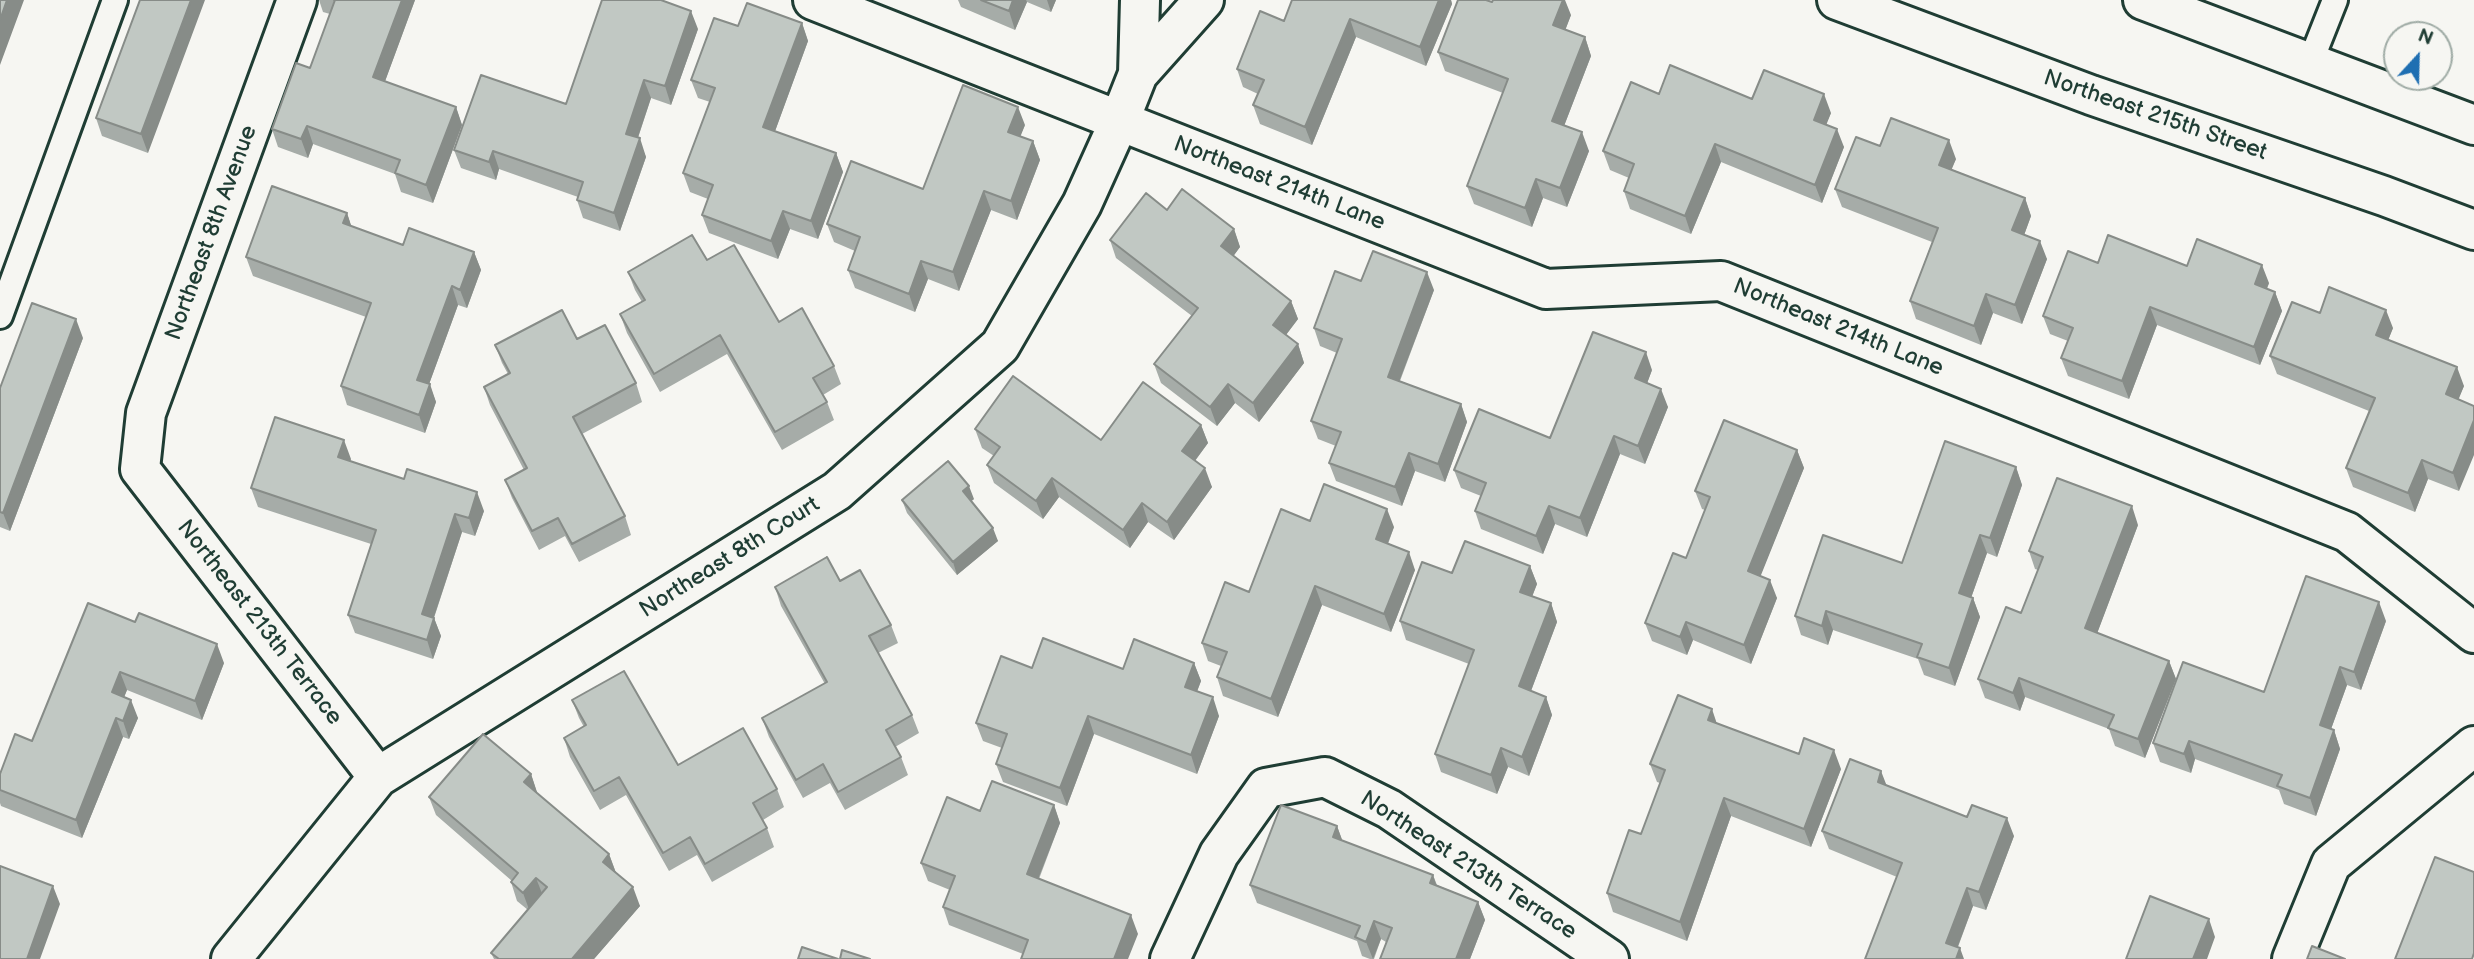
<!DOCTYPE html>
<html>
<head>
<meta charset="utf-8">
<style>
  body { margin:0 }
  #map { position:relative; width:2474px; height:959px; overflow:hidden; background:#f6f6f2; font-family:"Balsamiq Sans",sans-serif }
  canvas { display:block }
  .north { position:absolute; left:2383px; top:21px; width:70px; height:70px; box-sizing:border-box; background:#f6f6f2; border:2px solid #a0aca6; border-radius:50%; rotate:22deg; font-size:19px; font-weight:700; line-height:28px; text-align:center; color:#1f3d34 }
  .north::after { content:''; display:block; margin:auto; width:24px; height:32px; background:#1f6fb2; clip-path:polygon(50% 0,100% 100%,50% 72%,0 100%) }
</style>
</head>
<body>
<div id="map">
<canvas width="2474" height="959"></canvas>
<div class="north">N</div>
</div>
<script>
const g = document.querySelector('canvas').getContext('2d');
g.lineJoin = 'round';
function toPath(rows) {
  const path = new Path2D();
  for (const r of rows) {
    path.moveTo(r[0], r[1]);
    for (let i = 2; i < r.length; i += 2) path.lineTo(r[i], r[i + 1]);
  }
  return path;
}
function trace(path, color, width, dash) {
  g.strokeStyle = color;
  g.lineWidth = width;
  g.lineCap = dash ? 'butt' : 'round';
  g.setLineDash(dash || []);
  g.stroke(path);
}
function paint(path, color) {
  g.fillStyle = color;
  g.fill(path, 'evenodd');
}
function write(font, color, halo, rows, align = 'center') {
  g.font = font + ' "Balsamiq Sans",sans-serif';
  g.lineWidth = 6;
  g.setLineDash([]);
  g.textBaseline = 'middle';
  g.strokeStyle = halo;
  g.fillStyle = color;
  for (const [text, x, y, turn = 0] of rows) {
    g.save();
    g.translate(x, y);
    g.rotate((+turn || 0) * Math.PI / 180);
    g.textAlign = isNaN(turn) ? turn : align;
    if (halo) g.strokeText(text, 0, 0);
    g.fillText(text, 0, 0);
    g.restore();
  }
}
const service = toPath([
  [2310,63,2335,0],
  [0,316,115,0]
]);
const minor = toPath([
  [297,0,146,413,140,469,378,777],
  [813,0,1546,289,1721,281,2347,532,2474,633],
  [1140,0,1138,74,1204,0],
  [231,959,378,777,837,491,1000,346,1082,204,1119,122,1138,74],
  [1170,959,1219,854,1266,788,1325,777,1389,809,1609,959],
  [2292,959,2331,864,2474,746]
]);
const tertiary = toPath([
  [1837,0,2091,95,2384,196,2474,230],
  [2143,0,2474,125]
]);
trace(service, '#1f3d34', 30);
trace(minor, '#1f3d34', 44);
trace(tertiary, '#1f3d34', 44);
trace(service, '#f6f6f2', 24);
trace(minor, '#f6f6f2', 38);
trace(tertiary, '#f6f6f2', 38);
paint(toPath([
  [140,0,148,153,102,136,96,118],
  [319,0,415,0,385,81,456,107,462,125,433,203,401,192,395,174,313,144,308,158,278,147,272,129,310,68,330,14,323,12],
  [958,0,1056,0,1051,12,1027,2,1015,30,961,7],
  [1292,0,1451,0,1452,4,1426,66,1356,37,1312,145,1260,124,1253,105,1258,94,1243,87,1237,69,1284,21],
  [1492,2,1571,15,1565,30,1585,37,1591,56,1564,126,1589,151,1567,207,1543,198,1532,227,1474,204,1467,186,1503,93,1445,71,1438,52],
  [802,23,808,41,775,131,836,153,843,172,818,239,790,229,778,259,709,233,702,215,708,199,690,192,683,173,710,102,698,98,691,80,738,26],
  [698,29,671,105,651,98,638,138,646,157,620,231,583,218,577,200,578,197,499,169,496,180,461,168,454,150,566,104],
  [1659,94,1752,99,1831,113,1826,124,1844,147,1822,203,1721,162,1691,234,1630,209,1624,191,1629,178,1610,170,1603,151],
  [1025,125,1020,136,1033,141,1040,160,1017,220,991,210,959,291,928,279,915,312,855,288,848,270,855,251,834,242,827,224,923,189],
  [1880,146,1956,159,1951,169,2025,198,2031,216,2024,235,2047,259,2022,324,1993,313,1981,345,1916,319,1910,301,1932,242,1842,207,1835,189],
  [1167,210,1234,229,1240,247,1233,256,1291,301,1298,319,1286,335,1298,344,1304,363,1259,422,1235,403,1217,426,1161,383,1154,364,1192,316,1116,258,1110,240],
  [347,213,351,226,403,245,474,252,481,270,467,308,458,305,429,384,436,402,425,433,347,405,341,386,366,317,253,276,246,257],
  [707,260,779,322,834,366,841,384,823,395,827,402,834,420,782,450,727,354,660,392,627,333,620,314,642,302,635,290,628,272],
  [2098,263,2187,266,2269,283,2267,289,2275,292,2282,311,2260,365,2157,325,2129,399,2068,376,2061,358,2068,341,2050,334,2043,316],
  [1361,281,1434,290,1400,381,1461,404,1467,422,1445,482,1415,471,1402,506,1336,481,1329,463,1336,446,1318,439,1311,421,1337,353,1320,346,1314,328],
  [2320,313,2393,328,2388,340,2464,386,2458,399,2459,491,2428,479,2415,512,2353,487,2346,468,2369,411,2277,374,2270,356],
  [83,338,10,531,0,527,0,388],
  [577,339,636,383,642,402,582,434,625,516,631,535,579,562,565,536,539,550,512,498,505,480,524,470,490,405,484,387,508,374,502,363,495,345],
  [1652,370,1647,383,1668,407,1645,464,1620,454,1587,537,1555,524,1543,554,1481,529,1475,511,1481,496,1461,488,1454,470,1550,438],
  [1201,425,1208,443,1195,461,1212,487,1174,540,1148,522,1130,548,1059,497,1043,519,994,483,987,465,994,456,982,448,975,429,1101,440],
  [1797,450,1804,468,1760,576,1777,598,1751,664,1693,640,1687,655,1652,641,1645,623,1686,558,1705,510,1702,509,1695,491],
  [351,459,350,461,484,511,475,536,462,532,434,618,441,636,433,659,355,633,348,615,371,544,258,507,251,488],
  [2016,467,2022,485,1997,557,1987,553,1971,598,1973,598,1980,617,1955,686,1924,675,1918,659,1833,630,1828,645,1801,635,1795,616,1902,563],
  [974,499,971,501,998,541,957,575,907,513,902,500],
  [1310,521,1394,527,1388,544,1415,570,1391,632,1322,605,1278,717,1223,696,1217,677,1221,666,1208,661,1202,643,1249,592],
  [2138,525,2097,633,2169,661,2176,679,2145,758,2115,746,2109,729,2025,697,2020,711,1985,698,1978,679,2021,613,2038,570,2035,569,2029,551],
  [1530,566,1537,584,1532,596,1551,603,1557,622,1531,691,1546,697,1552,715,1529,776,1508,767,1497,794,1441,772,1435,754,1469,664,1406,640,1400,621,1452,573],
  [840,581,891,625,898,643,878,653,912,715,919,733,895,747,901,757,908,775,845,810,830,783,803,798,769,737,762,718,825,684,781,606,775,587],
  [88,603,224,663,202,720,127,690,124,697,138,718,129,739,123,737,82,838,1,806,0,803,0,774,32,741],
  [2386,621,2361,690,2347,685,2331,729,2334,730,2340,749,2316,816,2284,804,2279,790,2195,759,2191,773,2160,762,2153,743,2264,692],
  [1194,663,1201,681,1197,691,1219,716,1197,774,1094,734,1067,806,1003,782,996,764,1002,748,983,741,976,723,1123,669],
  [572,700,678,765,777,789,784,807,763,820,767,828,774,847,712,882,697,855,669,871,626,795,600,810,570,757,564,738,584,727,579,718],
  [1717,723,1841,769,1811,847,1731,816,1687,941,1613,912,1607,893,1641,834,1660,783,1657,782,1650,764],
  [531,774,537,793,609,854,616,873,640,906,594,959,494,959,491,953,528,910,517,901,511,882,512,881,436,815,429,797],
  [1887,786,2014,836,1986,910,1973,906,1958,947,1897,877,1829,849,1822,831],
  [1054,805,1060,823,1039,879,1138,934,1023,954,949,925,943,907,950,890,928,881,921,863,980,811],
  [1337,826,1342,840,1433,875,1437,885,1478,902,1485,920,1470,959,1380,959,1386,942,1381,939,1374,959,1370,959,1362,956,1357,941,1257,903,1250,885]
]), '#a6aca8');
paint(toPath([
  [7,0,24,0,0,65,0,20],
  [191,0,205,0,148,153,141,134],
  [402,0,415,0,380,95,373,77],
  [1013,0,1026,0,1027,2,1015,30,1009,11],
  [1047,0,1056,0,1051,12],
  [1439,0,1451,0,1452,4,1426,66,1420,47],
  [1563,0,1565,0,1571,15,1560,44,1553,25],
  [691,11,698,29,671,105,665,86],
  [1350,19,1356,37,1312,145,1305,127],
  [802,23,808,41,770,145,763,127],
  [1585,37,1591,56,1559,139,1552,121],
  [644,80,651,98,633,152,626,134],
  [1824,94,1831,113,1821,138,1814,120],
  [456,107,462,125,433,203,426,185],
  [1018,107,1025,125,1015,150,1008,132],
  [307,126,313,144,308,158,301,139],
  [1837,129,1844,147,1822,203,1815,185],
  [1582,132,1589,151,1567,207,1560,188],
  [640,138,646,157,620,231,614,213],
  [1949,140,1956,159,1946,183,1939,165],
  [1033,141,1040,160,1017,220,1011,201],
  [1715,144,1721,162,1691,234,1685,216],
  [493,151,499,169,496,180,489,162],
  [836,153,843,172,818,239,811,221],
  [1536,179,1543,198,1532,227,1525,208],
  [984,191,991,210,959,291,953,272],
  [2025,198,2031,216,2019,249,2012,230],
  [783,211,790,229,778,259,771,241],
  [347,213,353,231,343,223],
  [1234,229,1240,247,1227,265,1221,246],
  [2040,241,2047,259,2022,324,2015,305],
  [474,252,481,270,467,308,460,290],
  [921,261,928,279,915,312,909,294],
  [2262,265,2269,283,2261,302,2255,284],
  [1427,272,1434,290,1394,395,1388,377],
  [452,286,458,305,424,398,417,380],
  [2275,292,2282,311,2260,365,2254,347],
  [1986,294,1993,313,1981,345,1974,326],
  [1291,301,1298,319,1279,344,1273,325],
  [2150,307,2157,325,2129,399,2122,381],
  [2386,310,2393,328,2383,353,2376,335],
  [76,319,83,338,10,531,3,513],
  [1298,344,1304,363,1259,422,1253,403],
  [1646,352,1652,370,1642,397,1635,378],
  [2457,367,2464,386,2453,413,2446,394],
  [430,384,436,402,425,433,419,415],
  [1228,384,1235,403,1217,426,1210,407],
  [1661,389,1668,407,1645,464,1638,446],
  [1461,404,1467,422,1445,482,1438,464],
  [2474,420,2474,455,2459,491,2453,473],
  [1201,425,1208,443,1188,470,1182,451],
  [1614,436,1620,454,1587,537,1580,518],
  [344,440,351,459,345,476,338,457],
  [1797,450,1804,468,1755,590,1748,571],
  [1409,453,1415,471,1402,506,1395,487],
  [2422,460,2428,479,2415,512,2408,493],
  [2016,467,2022,485,1997,557,1990,538],
  [1205,468,1212,487,1174,540,1167,522],
  [1052,478,1059,497,1043,519,1036,501],
  [969,486,974,499,968,504,963,491],
  [477,492,484,511,475,536,469,518],
  [1142,503,1148,522,1130,548,1123,530],
  [1549,506,1555,524,1543,554,1536,536],
  [2132,506,2138,525,2092,647,2085,628],
  [1387,509,1394,527,1382,558,1376,539],
  [455,514,462,532,429,632,422,614],
  [993,528,998,541,957,575,953,562],
  [1980,535,1987,553,1966,612,1959,593],
  [1409,552,1415,570,1391,632,1384,614],
  [1530,566,1537,584,1527,610,1520,592],
  [1770,580,1777,598,1751,664,1744,645],
  [1315,586,1322,605,1278,717,1271,699],
  [1973,598,1980,617,1955,686,1949,668],
  [2379,602,2386,621,2361,690,2354,672],
  [1551,603,1557,622,1526,704,1519,686],
  [1826,611,1833,630,1828,645,1822,626],
  [434,618,441,636,433,659,427,640],
  [1686,622,1693,640,1687,655,1680,637],
  [217,644,224,663,202,720,195,701],
  [2169,661,2176,679,2145,758,2138,739],
  [1194,663,1201,681,1192,705,1185,687],
  [2340,667,2347,685,2326,743,2320,725],
  [120,672,127,690,119,710,112,692],
  [2019,678,2025,697,2020,711,2013,693],
  [1213,697,1219,716,1197,774,1191,755],
  [1546,697,1552,715,1529,776,1522,757],
  [131,700,138,718,129,739,123,721],
  [1712,709,1718,727,1708,720],
  [1088,716,1094,734,1067,806,1060,788],
  [116,718,123,737,82,838,76,820],
  [2334,730,2340,749,2316,816,2310,798],
  [2189,741,2195,759,2191,773,2184,754],
  [1501,748,1508,767,1497,794,1491,775],
  [1834,750,1841,769,1811,847,1804,829],
  [1881,771,1888,789,1878,782],
  [531,774,537,792,531,800,524,782],
  [1724,798,1731,816,1687,941,1680,922],
  [1054,805,1060,823,1033,892,1027,874],
  [2007,818,2014,836,1986,910,1979,892],
  [1337,826,1344,845,1333,837],
  [609,854,616,873,603,862],
  [1433,875,1439,893,1430,883],
  [536,878,543,896,530,912,523,893],
  [53,886,60,904,40,959,27,959],
  [633,887,640,906,594,959,572,959],
  [1967,888,1973,906,1953,959,1946,943],
  [1478,902,1485,920,1470,959,1456,959],
  [1131,915,1138,934,1128,959,1114,959],
  [2209,919,2215,937,2207,959,2193,959],
  [1374,921,1381,939,1373,959,1366,942],
  [1960,948,1964,959,1956,959]
]), '#878c88');
const building = toPath([
  [0,0,7,0,0,20,0,0],
  [140,0,191,0,141,134,96,118,140,0],
  [334,0,402,0,373,77,456,107,426,185,395,173,400,160,307,126,301,139,272,129,296,63,310,68,335,0,334,0],
  [602,0,661,0,691,11,665,86,644,80,626,134,640,138,614,213,577,200,583,182,493,151,489,162,454,150,481,75,566,104,602,0],
  [981,0,1013,0,1009,11,981,0],
  [1292,0,1439,0,1420,47,1350,19,1305,127,1253,105,1264,80,1237,69,1260,11,1284,21,1292,0],
  [1458,0,1486,0,1492,2,1493,0,1563,0,1553,25,1585,37,1552,121,1582,132,1560,188,1536,179,1525,208,1467,186,1508,79,1438,52,1458,0],
  [747,3,802,23,763,127,836,153,811,221,783,211,771,241,702,215,713,185,683,173,715,88,691,80,714,18,738,26,747,3],
  [1670,65,1752,99,1764,70,1824,94,1814,120,1837,129,1815,185,1715,144,1685,216,1624,191,1634,164,1603,151,1631,82,1659,94,1670,65],
  [963,85,1018,107,1008,132,1033,141,1011,201,984,191,953,272,921,261,909,294,848,270,860,237,827,224,851,161,923,189,963,85],
  [1891,118,1949,140,1939,165,2025,198,2012,230,2040,241,2015,305,1986,294,1974,326,1910,301,1938,228,1835,189,1856,137,1880,146,1891,118],
  [272,186,347,213,343,223,403,245,409,228,474,252,460,290,452,286,417,380,430,384,419,415,341,386,371,303,246,257,272,186],
  [1182,189,1234,229,1221,246,1291,301,1273,325,1298,344,1253,403,1228,384,1210,407,1154,364,1198,308,1110,240,1146,193,1167,210,1182,189],
  [692,235,707,260,734,245,779,322,802,308,834,366,813,378,827,402,775,432,720,335,654,374,620,314,645,300,628,272,692,235],
  [2108,235,2187,266,2197,239,2262,265,2255,284,2275,292,2254,347,2150,307,2122,381,2061,358,2073,328,2043,316,2068,251,2098,263,2108,235],
  [1373,251,1427,272,1388,377,1461,404,1438,464,1409,453,1395,487,1329,463,1341,432,1311,421,1342,339,1314,328,1335,271,1361,281,1373,251],
  [2329,287,2386,310,2376,335,2457,367,2446,394,2474,406,2474,420,2453,473,2422,460,2408,493,2346,468,2375,398,2270,356,2292,302,2320,313,2329,287],
  [32,303,76,319,3,513,0,512,0,388,32,303],
  [562,310,577,339,605,325,636,383,573,417,625,516,572,544,558,518,532,531,505,480,527,468,484,387,510,373,495,345,562,310],
  [1593,332,1646,352,1635,378,1661,389,1638,446,1614,436,1580,518,1549,506,1536,536,1475,511,1486,483,1454,470,1479,409,1550,438,1593,332],
  [1013,376,1101,440,1143,382,1201,425,1182,451,1205,468,1167,522,1142,503,1123,530,1052,478,1036,501,987,465,1000,447,975,429,1013,376],
  [275,417,344,440,338,457,404,479,407,469,477,492,469,518,455,514,422,614,434,618,427,640,348,615,376,530,251,488,275,417],
  [1724,420,1797,450,1748,571,1770,580,1744,645,1686,622,1680,637,1645,623,1673,553,1686,558,1710,497,1695,491,1724,420],
  [1945,441,2016,467,1990,538,1980,535,1959,593,1973,598,1949,668,1917,657,1922,644,1826,611,1822,626,1795,616,1823,535,1902,563,1945,441],
  [948,461,969,486,963,491,993,528,953,562,902,500,948,461],
  [2057,478,2132,506,2085,628,2169,661,2138,739,2108,728,2114,715,2019,678,2013,693,1978,679,2006,607,2021,613,2043,557,2029,551,2057,478],
  [1324,484,1387,509,1376,539,1409,552,1384,614,1315,586,1271,699,1217,677,1227,652,1202,643,1225,582,1249,592,1281,509,1310,521,1324,484],
  [1465,541,1530,566,1520,592,1551,603,1519,686,1546,697,1522,757,1501,748,1491,775,1435,754,1474,650,1400,621,1422,562,1452,573,1465,541],
  [827,557,840,581,860,570,891,625,869,636,912,715,886,730,901,757,838,792,823,764,796,780,762,718,827,682,775,587,827,557],
  [2306,576,2379,602,2354,672,2340,667,2320,725,2334,730,2310,798,2277,786,2282,775,2189,741,2184,754,2153,743,2183,662,2264,692,2306,576],
  [88,603,135,622,139,613,217,644,195,701,120,672,112,692,131,700,123,721,116,718,76,820,0,790,0,774,15,734,32,741,88,603],
  [1043,638,1123,669,1134,639,1194,663,1185,687,1213,697,1191,755,1088,716,1060,788,996,764,1007,734,976,723,1001,656,1032,668,1043,638],
  [624,671,678,765,743,728,777,789,753,803,767,828,705,864,690,837,663,853,619,777,594,791,564,738,586,725,572,700,624,671],
  [1678,695,1712,709,1708,720,1799,754,1804,738,1834,750,1804,829,1724,798,1680,922,1607,893,1629,830,1641,834,1665,770,1650,764,1678,695],
  [483,734,531,774,524,782,609,854,603,862,633,887,572,959,499,959,491,953,547,887,536,878,523,893,511,882,518,873,429,797,483,734],
  [1850,759,1881,771,1878,782,1967,817,1972,805,2007,818,1979,892,1967,888,1946,943,1960,948,1956,959,1865,959,1902,863,1822,831,1850,759],
  [992,781,1054,805,1027,874,1131,915,1114,959,1021,959,1028,940,943,907,955,876,921,863,947,797,980,811,992,781],
  [1281,805,1337,826,1333,837,1433,875,1430,883,1478,902,1456,959,1380,959,1392,928,1374,921,1366,942,1355,937,1360,926,1250,885,1281,805],
  [2435,857,2474,872,2474,953,2472,959,2395,959,2435,857],
  [0,866,53,886,27,959,0,959,0,866],
  [2150,896,2209,919,2193,959,2126,959,2150,896],
  [2312,946,2345,959,2307,959,2312,946],
  [802,947,838,959,798,959,802,947],
  [842,950,870,959,840,959,842,950]
]);
paint(building, '#c1c8c3');
trace(building, '#878c88', 2);
write('23px', '#1f3d34', '#f6f6f2', [
  ["Northeast 215th Street",2155,116,19],
  ["Northeast 214th Lane",1279,184,21],
  ["Northeast 8th Avenue",212,233,-70],
  ["Northeast 214th Lane",1838,328,22],
  ["Northeast 8th Court",730,558,-32],
  ["Northeast 213th Terrace",259,623,52],
  ["Northeast 213th Terrace",1468,866,33]
]);
</script>
</body>
</html>
